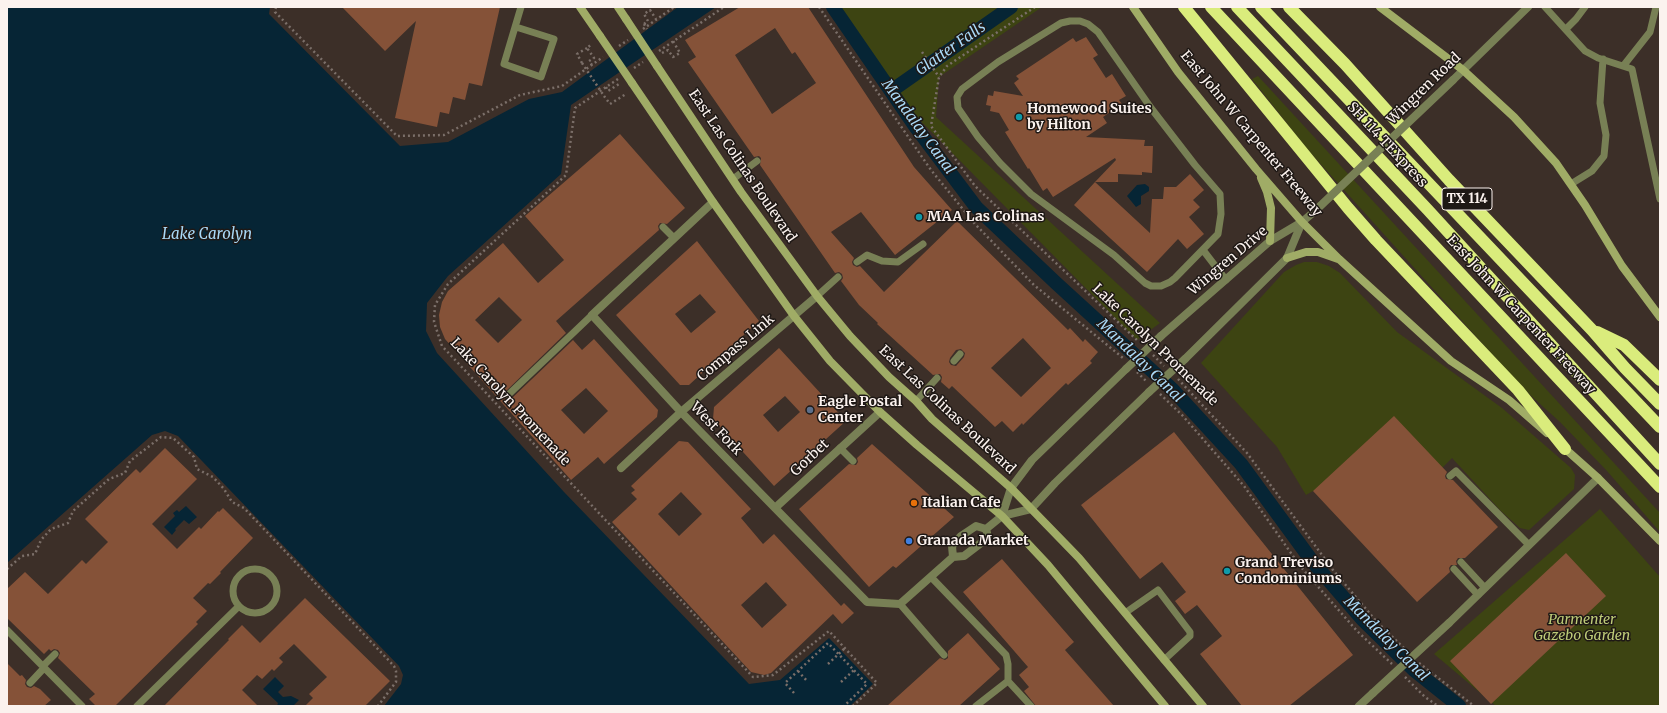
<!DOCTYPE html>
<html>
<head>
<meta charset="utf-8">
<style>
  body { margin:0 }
  #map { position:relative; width:1667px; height:713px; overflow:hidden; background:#3c2f28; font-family:Merriweather,serif }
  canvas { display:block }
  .frame { position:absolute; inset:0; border:8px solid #fbf2ee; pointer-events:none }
</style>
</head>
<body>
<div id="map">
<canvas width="1667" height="713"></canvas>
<div class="frame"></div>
</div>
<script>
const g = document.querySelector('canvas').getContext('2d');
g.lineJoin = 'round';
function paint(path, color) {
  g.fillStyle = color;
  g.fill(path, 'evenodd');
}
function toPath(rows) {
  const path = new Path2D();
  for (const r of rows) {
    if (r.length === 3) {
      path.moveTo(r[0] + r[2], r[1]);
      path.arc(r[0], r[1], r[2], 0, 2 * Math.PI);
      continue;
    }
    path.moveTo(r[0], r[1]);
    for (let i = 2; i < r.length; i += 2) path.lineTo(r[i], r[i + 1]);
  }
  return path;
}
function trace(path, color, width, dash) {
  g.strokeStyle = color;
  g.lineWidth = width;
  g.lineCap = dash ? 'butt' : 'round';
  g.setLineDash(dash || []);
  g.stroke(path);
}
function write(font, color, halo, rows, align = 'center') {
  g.font = font + ' Merriweather,serif';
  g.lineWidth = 3;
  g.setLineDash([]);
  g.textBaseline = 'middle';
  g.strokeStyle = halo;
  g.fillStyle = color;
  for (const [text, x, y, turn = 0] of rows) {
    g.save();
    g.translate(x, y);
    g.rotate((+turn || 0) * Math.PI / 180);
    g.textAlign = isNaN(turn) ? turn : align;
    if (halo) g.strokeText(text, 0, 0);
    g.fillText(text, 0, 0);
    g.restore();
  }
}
paint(toPath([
  [832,7,1042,7,939,77,936,117,1160,323,1137,340,891,91],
  [1258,76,1660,513,1660,532,1607,471,1560,422,1528,393,1491,353,1308,150,1252,79],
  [1304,262,1317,262,1329,266,1340,273,1397,332,1502,408,1571,468,1575,475,1574,489,1529,530,1520,528,1501,511,1452,458,1442,468,1313,491,1306,495,1277,447,1201,363,1284,272,1296,265],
  [1600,509,1660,577,1660,706,1496,706,1434,654]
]), '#3d4412');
paint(toPath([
  [7,7,270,7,269,14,400,146,448,142,529,99,562,92,678,7,716,7,571,105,561,174,448,276,427,303,426,331,437,353,564,492,749,684,780,680,829,638,873,684,850,706,384,706,401,684,403,675,399,666,178,436,165,431,152,435,7,563],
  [1145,184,1149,187,1149,191,1141,196,1141,204,1136,207,1127,196,1137,185],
  [186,506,197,517,189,524,184,520,175,529,176,530,172,535,164,527,175,516,173,513,177,510,179,512],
  [275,677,284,686,278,692,283,697,291,696,299,700,293,706,277,706,278,703,263,689]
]), '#062535');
trace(toPath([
  [833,7,915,126,976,207,1056,283,1173,390,1241,464,1312,561,1362,619,1414,670,1459,706],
  [891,91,1011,7]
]), '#062535', 14);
paint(toPath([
  [342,7,500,7,482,86,469,83,465,100,453,97,449,114,440,112,437,127,395,118,416,21,385,51],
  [740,7,808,7,914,167,952,210,895,255,861,212,831,232,854,258,852,262,853,265,857,267,860,266,884,292,957,221,1068,330,1070,328,1083,342,1085,339,1098,352,1090,361,1092,363,1068,385,1066,383,1023,425,1022,423,1013,432,1002,421,995,427,952,386,949,389,941,382,942,377,940,374,933,375,877,324,878,323,859,305,841,281,843,278,842,274,839,272,835,273,760,165,761,158,759,156,754,157,688,62,696,57,685,40],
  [775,28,792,54,795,52,816,83,772,114,735,55],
  [1023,338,1051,368,1021,397,991,368],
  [961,349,965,353,964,357,956,366,951,365,949,362,950,358,956,350],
  [1086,37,1098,55,1093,58,1106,78,1112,74,1126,96,1119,100,1122,104,1103,117,1107,123,1086,137,1145,140,1144,146,1153,146,1152,173,1142,172,1142,175,1118,174,1118,182,1095,182,1116,160,1115,158,1053,197,1047,188,1043,191,1029,168,1028,169,1005,132,1009,130,999,113,990,111,991,106,986,105,988,95,993,96,994,91,1023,96,1014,83,1019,79,1016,76,1073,38,1076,42],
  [620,134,685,208,667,224,660,223,658,226,659,230,556,321,566,333,503,394,506,400,511,399,573,340,582,350,594,339,658,410,657,417,604,464,598,457,571,480,445,339,440,327,439,315,442,302,448,291,503,243,538,283,564,260,525,216],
  [499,297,522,320,498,343,475,320],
  [586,388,608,411,584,434,561,410],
  [1190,174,1204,190,1193,200,1200,207,1189,217,1204,234,1187,249,1178,239,1147,272,1074,205,1095,182,1150,233,1152,199,1163,199,1164,187,1176,187],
  [697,241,759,321,689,385,680,385,616,315],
  [700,294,716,312,691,333,675,314],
  [779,348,846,421,774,486,713,419,714,407],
  [785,396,800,412,778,432,763,415],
  [1394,416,1447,472,1445,476,1446,479,1453,480,1498,527,1465,558,1458,558,1456,561,1457,565,1451,565,1449,568,1450,572,1417,602,1313,491],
  [1174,432,1353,655,1289,706,1242,706,1200,654,1222,636,1197,605,1185,614,1175,601,1186,592,1162,562,1140,579,1081,505],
  [679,441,688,442,751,509,741,518,763,544,774,534,841,606,844,603,854,613,842,624,833,614,771,673,764,675,751,672,612,522,637,499,631,493,635,490,631,486],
  [681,492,702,514,679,536,658,514],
  [766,582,787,605,762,628,741,605],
  [872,444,954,517,896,568,893,566,869,587,799,509,849,464,856,465,858,462,857,458],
  [165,448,197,479,152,524,177,549,199,527,201,529,218,511,219,512,223,508,253,538,220,572,221,573,210,584,208,583,193,598,207,611,196,622,198,624,115,706,96,706,89,699,95,694,58,658,60,653,58,650,54,649,51,651,49,649,44,654,7,618,7,589,25,572,48,594,82,560,86,564,108,542,85,519,136,469,140,473],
  [1566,553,1606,596,1491,704,1450,661],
  [1002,559,1074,642,1065,650,1114,706,1036,706,1024,691,1029,687,1019,675,1028,667,963,592],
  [305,598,390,681,365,706,305,706,313,698,309,694,327,677,294,644,279,658,283,662,274,671,272,669,262,679,257,675,242,690,258,706,164,706,229,640,228,639,242,625,260,643],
  [968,633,1000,669,959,706,887,706,940,658,945,660,948,658,948,651],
  [7,663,20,676,22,675,26,680,25,684,27,687,31,688,34,686,40,689,51,700,44,706,7,706]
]), '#855238');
trace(toPath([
  [276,7,275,12,397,136,444,135,520,95,562,86,603,57],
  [819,7,931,170,975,224,1034,285,1123,358],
  [1035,7,947,66,939,77,931,126,975,186,1139,342],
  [644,24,648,21,644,14,650,10,656,19],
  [643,29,674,7],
  [619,46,628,40],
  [659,51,724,7],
  [922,52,939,77],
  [662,53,668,50,673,57,680,53,673,41],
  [582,63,577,54,587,48],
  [592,65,589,61,594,58,587,48,592,44],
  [634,68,643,62],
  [618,79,575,108,566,175,448,284,435,305,434,322,442,346,753,677,773,675,829,631,877,683,853,706],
  [606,87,608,91,619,84],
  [604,96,610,104,626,94],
  [1153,355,1164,366],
  [1137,372,1146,381],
  [1178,379,1247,453,1333,570,1377,622,1406,650],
  [1160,394,1182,415,1244,486,1300,566,1357,631,1392,664],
  [7,569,22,556,35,554,41,540,51,529,68,523,73,511,109,479,125,473,130,461,161,437,173,438,194,457,197,469,213,477,224,489,232,502,244,508,394,666,396,671,396,682,378,706],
  [1419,663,1474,706],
  [828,664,845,648],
  [798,671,807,681],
  [1405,677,1425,697,1438,706],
  [841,682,854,670],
  [794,693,785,683,828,643,867,684,844,706]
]), '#7b6f69', 2.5, [2, 3]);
trace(toPath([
  [1545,7,1585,51,1598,58,1632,69,1660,199],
  [1070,21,1080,21,1088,24,1098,32,1151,108,1195,165,1220,194,1221,214,1218,234,1175,278,1170,282,1161,286,1151,286,1145,283,1114,255,1031,194,1000,163,978,137,958,108,957,97,962,89,998,62,1061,23,1070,21],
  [516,27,554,39,541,77,504,64,521,7],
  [1566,29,1576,19,1585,7],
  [1624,65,1650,32,1656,7],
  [733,179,757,161],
  [1571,184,1592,171,1604,156,1606,135,1600,103,1603,59],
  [663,227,674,238],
  [1203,250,1226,280],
  [857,262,867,255,882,261,898,262,923,244],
  [817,296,838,277],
  [954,361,960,354],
  [508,395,592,315],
  [916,401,937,378],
  [840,448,853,461],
  [1450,476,1456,471,1529,545],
  [1461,562,1485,588],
  [255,591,22],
  [1454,569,1478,595],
  [931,577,1006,655,1008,664,1008,681,976,706],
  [900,604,944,655],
  [1125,613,1158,590,1190,632,1190,636,1164,660],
  [7,630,82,706],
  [43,666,55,654],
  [1008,681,1031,706],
  [30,683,44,668],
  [137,706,238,607]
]), '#788055', 7);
trace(toPath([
  [713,202,592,315,681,412,867,602,900,604,953,557,964,556,981,543,988,537,986,529],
  [621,468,681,412,817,296],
  [775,508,880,412],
  [986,529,1002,516],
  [953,557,952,546,961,536,976,526,986,529],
  [1449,623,1598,478],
  [1359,706,1373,693]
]), '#788055', 8);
trace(toPath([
  [1453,80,1528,7],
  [1161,336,1270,241,1302,222,1316,210],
  [1185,359,1287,258,1302,222],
  [1002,516,1031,509,1055,483,1149,392],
  [1002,516,1011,488,1032,460,1126,369]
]), '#788055', 8);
trace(toPath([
  [580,7,600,36],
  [618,7,626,19],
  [1133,7,1178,72,1256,169,1302,222,1339,259,1451,361,1509,400,1547,433],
  [1380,7,1463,70,1514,117,1556,163,1585,205,1622,266,1660,317],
  [657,66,741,192,817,296,850,336,889,377,916,401,932,419,1011,488,1079,558,1203,706],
  [632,83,713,202,794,316,830,361,880,412,917,445,1002,516,1048,565,1165,706],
  [1261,178,1267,192,1271,208,1270,241],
  [1287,258,1306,252,1318,252,1338,259],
  [1562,446,1598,478,1660,541]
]), '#a0ac66', 8);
trace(toPath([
  [1184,7,1348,208,1376,240,1518,390,1565,449],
  [1211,7,1660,487],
  [1237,7,1428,210,1660,464],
  [1261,7,1660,427],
  [1289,7,1345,64,1449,180,1592,330,1625,368,1660,404],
  [1597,332,1624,345,1660,380]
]), '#daec7c', 12);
trace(toPath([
  [644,24,647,29],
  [582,63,604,96]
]), '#7b6f69', 2.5, [2, 3]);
trace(toPath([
  [1373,693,1449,623]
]), '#788055', 8);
trace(toPath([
  [1316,210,1453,80],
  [1126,369,1161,336],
  [1149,392,1185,359]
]), '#788055', 8);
trace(toPath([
  [626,19,657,66],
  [600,36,632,83]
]), '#a0ac66', 8);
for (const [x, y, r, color] of [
  [1019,117,4,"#0f9aa8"],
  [919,217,4,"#0f9aa8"],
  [810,410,4,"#5c6f8a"],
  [914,503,4,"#e8710a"],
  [909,541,4,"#3f7fe0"],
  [1227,571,4,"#0f9aa8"]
]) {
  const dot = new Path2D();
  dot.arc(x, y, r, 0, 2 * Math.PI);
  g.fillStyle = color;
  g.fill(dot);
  trace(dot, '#1e1815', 1.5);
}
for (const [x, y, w] of [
  [1467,199,50]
]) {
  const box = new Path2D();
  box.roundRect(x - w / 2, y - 11, w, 22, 3);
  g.fillStyle = '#1e1815';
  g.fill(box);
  trace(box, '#fbf2ee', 1);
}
write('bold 13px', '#fbf2ee', null, [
  ["TX 114",1467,199]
]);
write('14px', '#fbf2ee', '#1e1815', [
  ["Wingren Road",1424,89,-44],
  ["East John W Carpenter Freeway",1251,134,50],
  ["SH 114 TEXpress",1387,145,47],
  ["East Las Colinas Boulevard",742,166,56],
  ["Wingren Drive",1228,261,-40],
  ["East John W Carpenter Freeway",1521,315,47],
  ["Lake Carolyn Promenade",1155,345,44],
  ["Compass Link",736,348,-40],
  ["Lake Carolyn Promenade",510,402,47],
  ["East Las Colinas Boulevard",947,410,43],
  ["West Fork",716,429,46],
  ["Gorbet",810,458,-43]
]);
write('bold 14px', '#fbf2ee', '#1e1815', [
  ["Homewood Suites",1027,109],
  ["by Hilton",1027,125],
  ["MAA Las Colinas",927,217],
  ["Eagle Postal",818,402],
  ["Center",818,418],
  ["Italian Cafe",922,503],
  ["Granada Market",917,541],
  ["Grand Treviso",1235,563],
  ["Condominiums",1235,579]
], 'left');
write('italic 14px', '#becb78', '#1e1815', [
  ["Parmenter",1582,620],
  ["Gazebo Garden",1582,636]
]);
write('italic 15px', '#a9d9f7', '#1e1815', [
  ["Glatter Falls",951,49,-35],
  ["Mandalay Canal",918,127,54],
  ["Lake Carolyn",207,235],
  ["Mandalay Canal",1140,361,44],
  ["Mandalay Canal",1386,639,45]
]);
</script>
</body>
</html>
